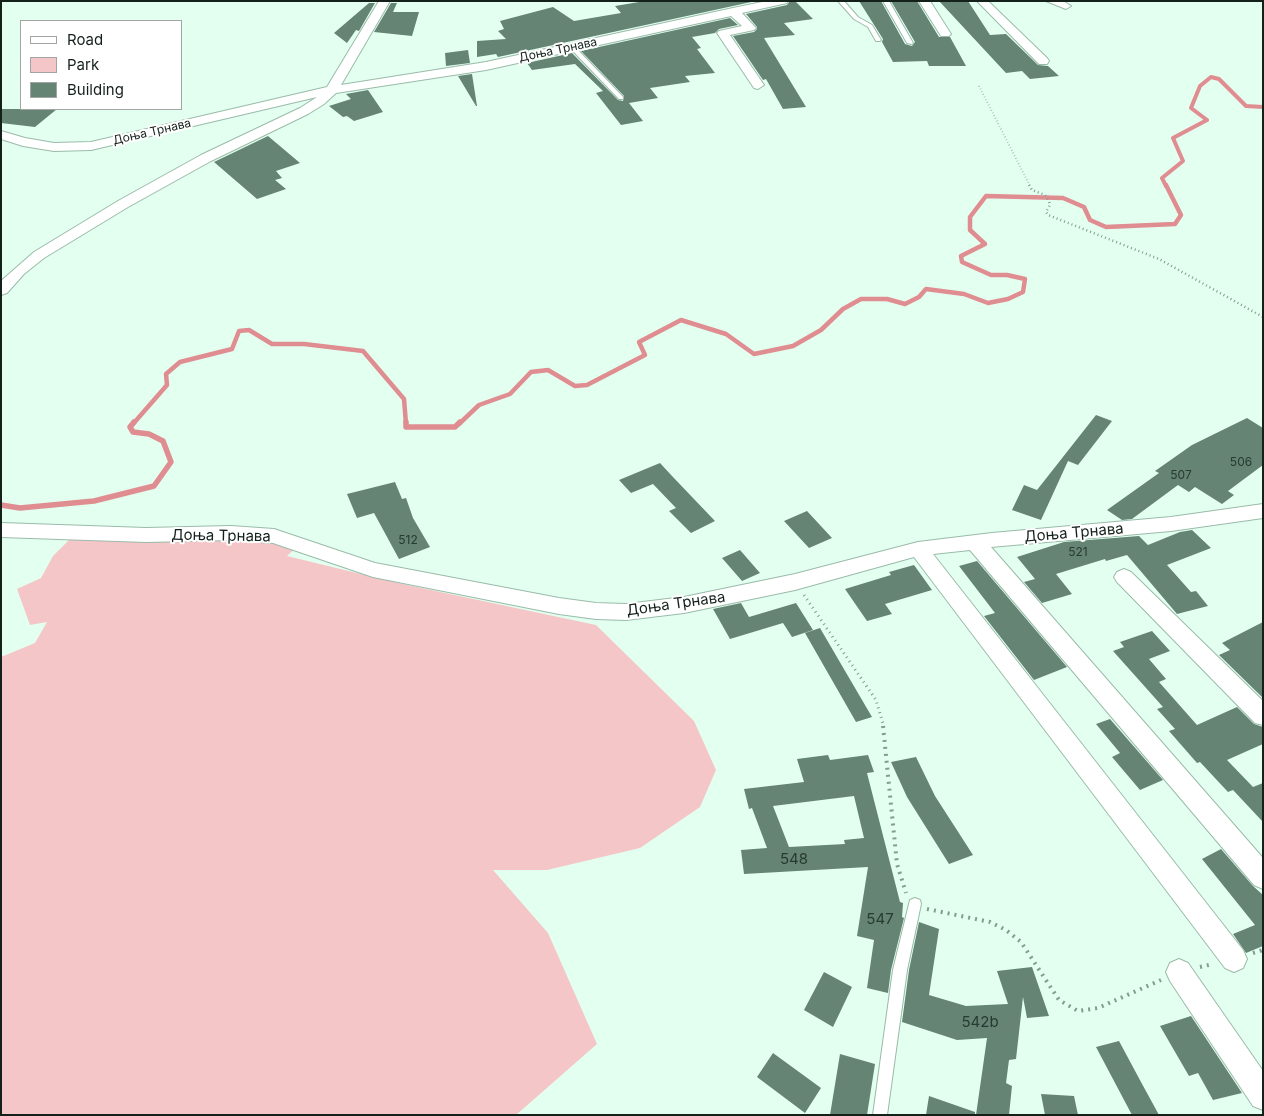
<!DOCTYPE html>
<html>
<head>
<meta charset="utf-8">
<style>
  body { margin:0 }
  #map { position:relative; width:1264px; height:1116px; overflow:hidden; background:#e3fff0; font-family:Inter,sans-serif }
  canvas { display:block }
  .frame { position:absolute; inset:0; border:2px solid #14211b; pointer-events:none }
  .legend { position:absolute; left:20px; top:20px; width:162px; height:90px; box-sizing:border-box; background:#fff; border:1px solid #a1a6a4; margin:0; padding:6px 9px; list-style:none; font-size:15px; color:#14211b }
  .legend li { display:flex; align-items:center; gap:10px; height:25px }
  .legend b { width:25px; border:1px solid #a1a6a4 }
</style>
</head>
<body>
<div id="map">
<canvas width="1264" height="1116"></canvas>
<div class="frame"></div>
<ul class="legend">
<li><b style="height:6px;background:#fff"></b>Road</li>
<li><b style="height:14px;background:#f5c6c7"></b>Park</li>
<li><b style="height:14px;background:#658474"></b>Building</li>
</ul>
</div>
<script>
const g = document.querySelector('canvas').getContext('2d');
g.lineJoin = 'round';
function paint(path, color) {
  g.fillStyle = color;
  g.fill(path, 'evenodd');
}
function toPath(rows) {
  const path = new Path2D();
  for (const r of rows) {
    path.moveTo(r[0], r[1]);
    for (let i = 2; i < r.length; i += 2) path.lineTo(r[i], r[i + 1]);
  }
  return path;
}
function trace(path, color, width, dash) {
  g.strokeStyle = color;
  g.lineWidth = width;
  g.lineCap = dash ? 'butt' : 'round';
  g.setLineDash(dash || []);
  g.stroke(path);
}
function write(font, color, halo, rows, align = 'center') {
  g.font = font + ' Inter,sans-serif';
  g.lineWidth = 4;
  g.setLineDash([]);
  g.textBaseline = 'middle';
  g.strokeStyle = halo;
  g.fillStyle = color;
  for (const [text, x, y, turn = 0] of rows) {
    g.save();
    g.translate(x, y);
    g.rotate((+turn || 0) * Math.PI / 180);
    g.textAlign = isNaN(turn) ? turn : align;
    if (halo) g.strokeText(text, 0, 0);
    g.fillText(text, 0, 0);
    g.restore();
  }
}
paint(toPath([
  [146,535,300,544,287,556,398,583,596,625,694,721,716,770,700,807,640,848,547,870,493,870,548,933,597,1044,516,1115,1,1115,1,657,35,643,47,622,30,625,17,589,41,578,53,556,71,538]
]), '#f5c6c7');
trace(toPath([
  [1166,186,1162,178,1183,161,1173,138,1207,120,1191,108,1200,86,1211,77,1219,79,1246,106,1263,107]
]), '#df8d90', 4);
trace(toPath([
  [133,424,167,385,166,374,180,362,232,349,239,331,249,330,272,344,304,344,363,351,404,399,406,424],
  [459,424,479,405,510,394,531,372,548,370,575,386,587,385,645,355,639,342,681,320,726,334,754,354,793,346,821,330,843,309,861,299,887,299,905,304,919,297,926,289,964,294,988,303,1008,299,1023,292,1025,279,1007,275,991,275,962,262,961,256,985,244,970,230,970,217,986,196,1063,198,1084,207,1090,220,1106,227,1175,224,1181,215,1166,185]
]), '#df8d90', 4.5);
trace(toPath([
  [406,422,406,427,455,427,460,422],
  [1,505,20,508,94,501,154,486,171,462,163,441,149,434,133,432,130,427,134,422]
]), '#df8d90', 5.5);
paint(toPath([
  [645,1,756,1,498,57,496,54,477,57,477,41,506,39,498,31,504,29,500,21,553,7,574,21,621,13,615,6],
  [790,1,795,1,813,19,784,23,795,35,764,38,806,107,783,109,766,79,763,80,733,36,754,32,757,29,757,27,746,14,787,5],
  [859,1,881,1,905,44,912,46,915,42,891,1,917,1,939,37,950,37,966,66,929,66,927,61,893,62,882,42,883,39],
  [939,1,968,1,990,35,1006,34,1038,65,1048,66,1059,76,1030,79,1022,71,1006,73],
  [369,3,375,3,359,31,356,30,347,43,334,33],
  [391,3,397,3,393,12,419,12,412,36,374,32],
  [730,18,738,25,719,29,715,33,692,37,701,48,697,49,715,73,685,76,690,82,650,88,658,98,629,103,643,121,621,125,596,93,603,91,575,64,532,70,527,63,572,53,618,100,623,101,624,96,581,51],
  [468,50,470,63,446,66,445,53],
  [472,74,477,106,476,106,458,76],
  [368,90,383,112,354,121,347,116,343,117,329,106,351,99,346,94],
  [1,109,57,109,35,127,1,123],
  [268,136,300,163,276,171,282,178,275,180,286,189,257,199,214,162],
  [1096,415,1112,421,1078,465,1068,461,1041,520,1012,510,1024,485,1037,490],
  [1247,418,1263,428,1263,465,1228,491,1234,495,1222,504,1195,487,1189,492,1178,485,1132,519,1122,520,1107,510,1159,473,1155,471,1192,445],
  [660,463,672,476,715,521,691,533,669,511,676,508,653,484,631,493,619,480],
  [395,482,402,499,406,498,413,518,430,547,399,559,374,513,357,518,347,494],
  [807,511,832,538,809,548,784,521],
  [1192,530,1211,548,1167,565,1191,592,1196,591,1208,606,1177,614,1127,555,1106,561,1105,559,1056,574,1072,594,1042,603,1024,582,1035,579,1017,557,1064,542,1139,536,1148,545,1180,532],
  [740,550,760,573,742,581,722,558],
  [977,561,1067,667,1034,680,984,616,995,613,959,566],
  [914,565,932,590,885,604,892,614,867,621,845,589,891,575,889,572],
  [741,603,749,617,796,603,813,630,792,637,783,623,730,639,713,609],
  [1263,622,1263,698,1219,655,1230,650,1222,643],
  [820,628,848,676,872,717,856,722,805,633],
  [1152,631,1170,651,1149,659,1166,679,1159,682,1197,725,1237,707,1254,724,1263,727,1263,744,1227,760,1253,787,1263,783,1263,822,1233,790,1228,792,1200,762,1197,763,1169,731,1175,729,1157,709,1163,707,1113,651,1124,647,1120,642],
  [1110,719,1163,780,1140,790,1112,757,1120,753,1096,724],
  [828,755,830,760,868,755,874,772,867,773,900,902,903,903,902,917,904,918,891,970,888,993,867,988,874,940,857,936,868,867,744,874,741,850,767,848,752,808,749,809,744,789,804,782,797,759],
  [854,796,864,838,844,840,845,844,789,847,773,806],
  [916,757,935,796,973,855,949,864,907,797,891,762],
  [1221,849,1253,886,1263,895,1263,946,1246,953,1233,934,1255,925,1202,859],
  [919,922,939,929,929,995,966,1006,1008,1004,997,971,1032,967,1049,1016,1027,1018,1023,997,1016,1059,1009,1060,1006,1083,1012,1086,1009,1115,976,1115,987,1038,957,1040,902,1022,909,970],
  [824,972,852,987,833,1027,804,1010],
  [1191,1016,1242,1093,1213,1100,1198,1073,1189,1076,1160,1026],
  [1119,1041,1141,1082,1159,1115,1132,1115,1096,1047],
  [773,1053,821,1088,805,1113,757,1077],
  [840,1054,875,1064,867,1115,830,1115],
  [1041,1094,1074,1096,1078,1115,1045,1115],
  [929,1096,975,1112,975,1115,926,1115]
]), '#658474');
const service = toPath([
  [838,1,844,1,858,17,872,25,881,40,880,41,876,41,868,27,854,19,838,1],
  [883,1,889,1,913,43,912,44,907,43,883,1],
  [570,46,574,46,623,97,623,99,619,99,570,48,570,46],
  [915,898,920,900,921,904,907,970,887,1115,873,1115,893,970,909,904,910,900,915,898]
]);
const minor = toPath([
  [379,1,390,1,341,85,486,62,733,8,767,1,788,1,787,3,742,13,756,28,754,30,730,35,764,85,758,89,754,88,717,33,719,31,742,26,731,16,486,70,336,93,324,104,308,114,211,161,128,207,44,258,24,274,7,293,1,295,1,281,34,252,118,201,201,155,300,108,317,97,91,150,54,151,23,146,1,139,1,131,25,138,54,143,91,142,327,87,379,1],
  [919,1,930,1,951,34,949,36,941,36,919,1],
  [977,1,988,1,1047,58,1049,61,1047,64,1039,64,977,1],
  [1046,1,1063,1,1071,6,1066,9,1046,1],
  [1263,504,1263,518,1171,531,991,547,1263,858,1263,889,1254,885,970,550,933,554,1243,950,1247,959,1243,968,1234,972,1225,968,914,557,795,590,684,613,626,620,596,619,559,614,373,577,273,543,231,540,146,542,1,537,1,523,146,528,231,526,274,529,375,563,559,598,596,603,626,604,684,597,795,574,918,542,992,533,1171,517,1263,504],
  [1124,569,1131,572,1263,701,1263,725,1255,723,1117,582,1114,577,1117,572,1124,569],
  [1179,959,1188,963,1263,1071,1263,1110,1253,1106,1170,981,1166,972,1170,963,1179,959]
]);
trace(service, '#9abbaa', 2);
trace(minor, '#9abbaa', 2);
trace(toPath([
  [979,86,1030,186]
]), '#869b90', 2, [0.5, 2.5]);
trace(toPath([
  [1029,185,1032,190,1045,195,1049,201,1050,205,1046,212,1048,215,1159,259,1263,317]
]), '#869b90', 2.5, [1, 3]);
trace(toPath([
  [804,595,876,700,884,727]
]), '#869b90', 3, [1, 4]);
trace(toPath([
  [883,726,897,864,906,893],
  [927,909,990,922,1006,930,1021,942,1059,1000,1078,1011,1098,1008,1161,980],
  [1253,953,1263,950],
  [1200,967,1213,964]
]), '#869b90', 4, [2, 5]);
paint(service, '#fff');
paint(minor, '#fff');
write('12px', '#14211b', '#fff', [
  ["Доња Трнава",558,50,-12],
  ["Доња Трнава",152,132,-13]
]);
write('12px', '#283a31', null, [
  ["506",1241,462],
  ["507",1181,475],
  ["512",408,540],
  ["521",1078,552]
]);
write('15px', '#14211b', '#fff', [
  ["Доња Трнава",1074,533,-5],
  ["Доња Трнава",221,536,1],
  ["Доња Трнава",676,604,-8]
]);
write('15px', '#283a31', null, [
  ["548",794,859],
  ["547",880,919],
  ["542b",980,1022]
]);
</script>
</body>
</html>
